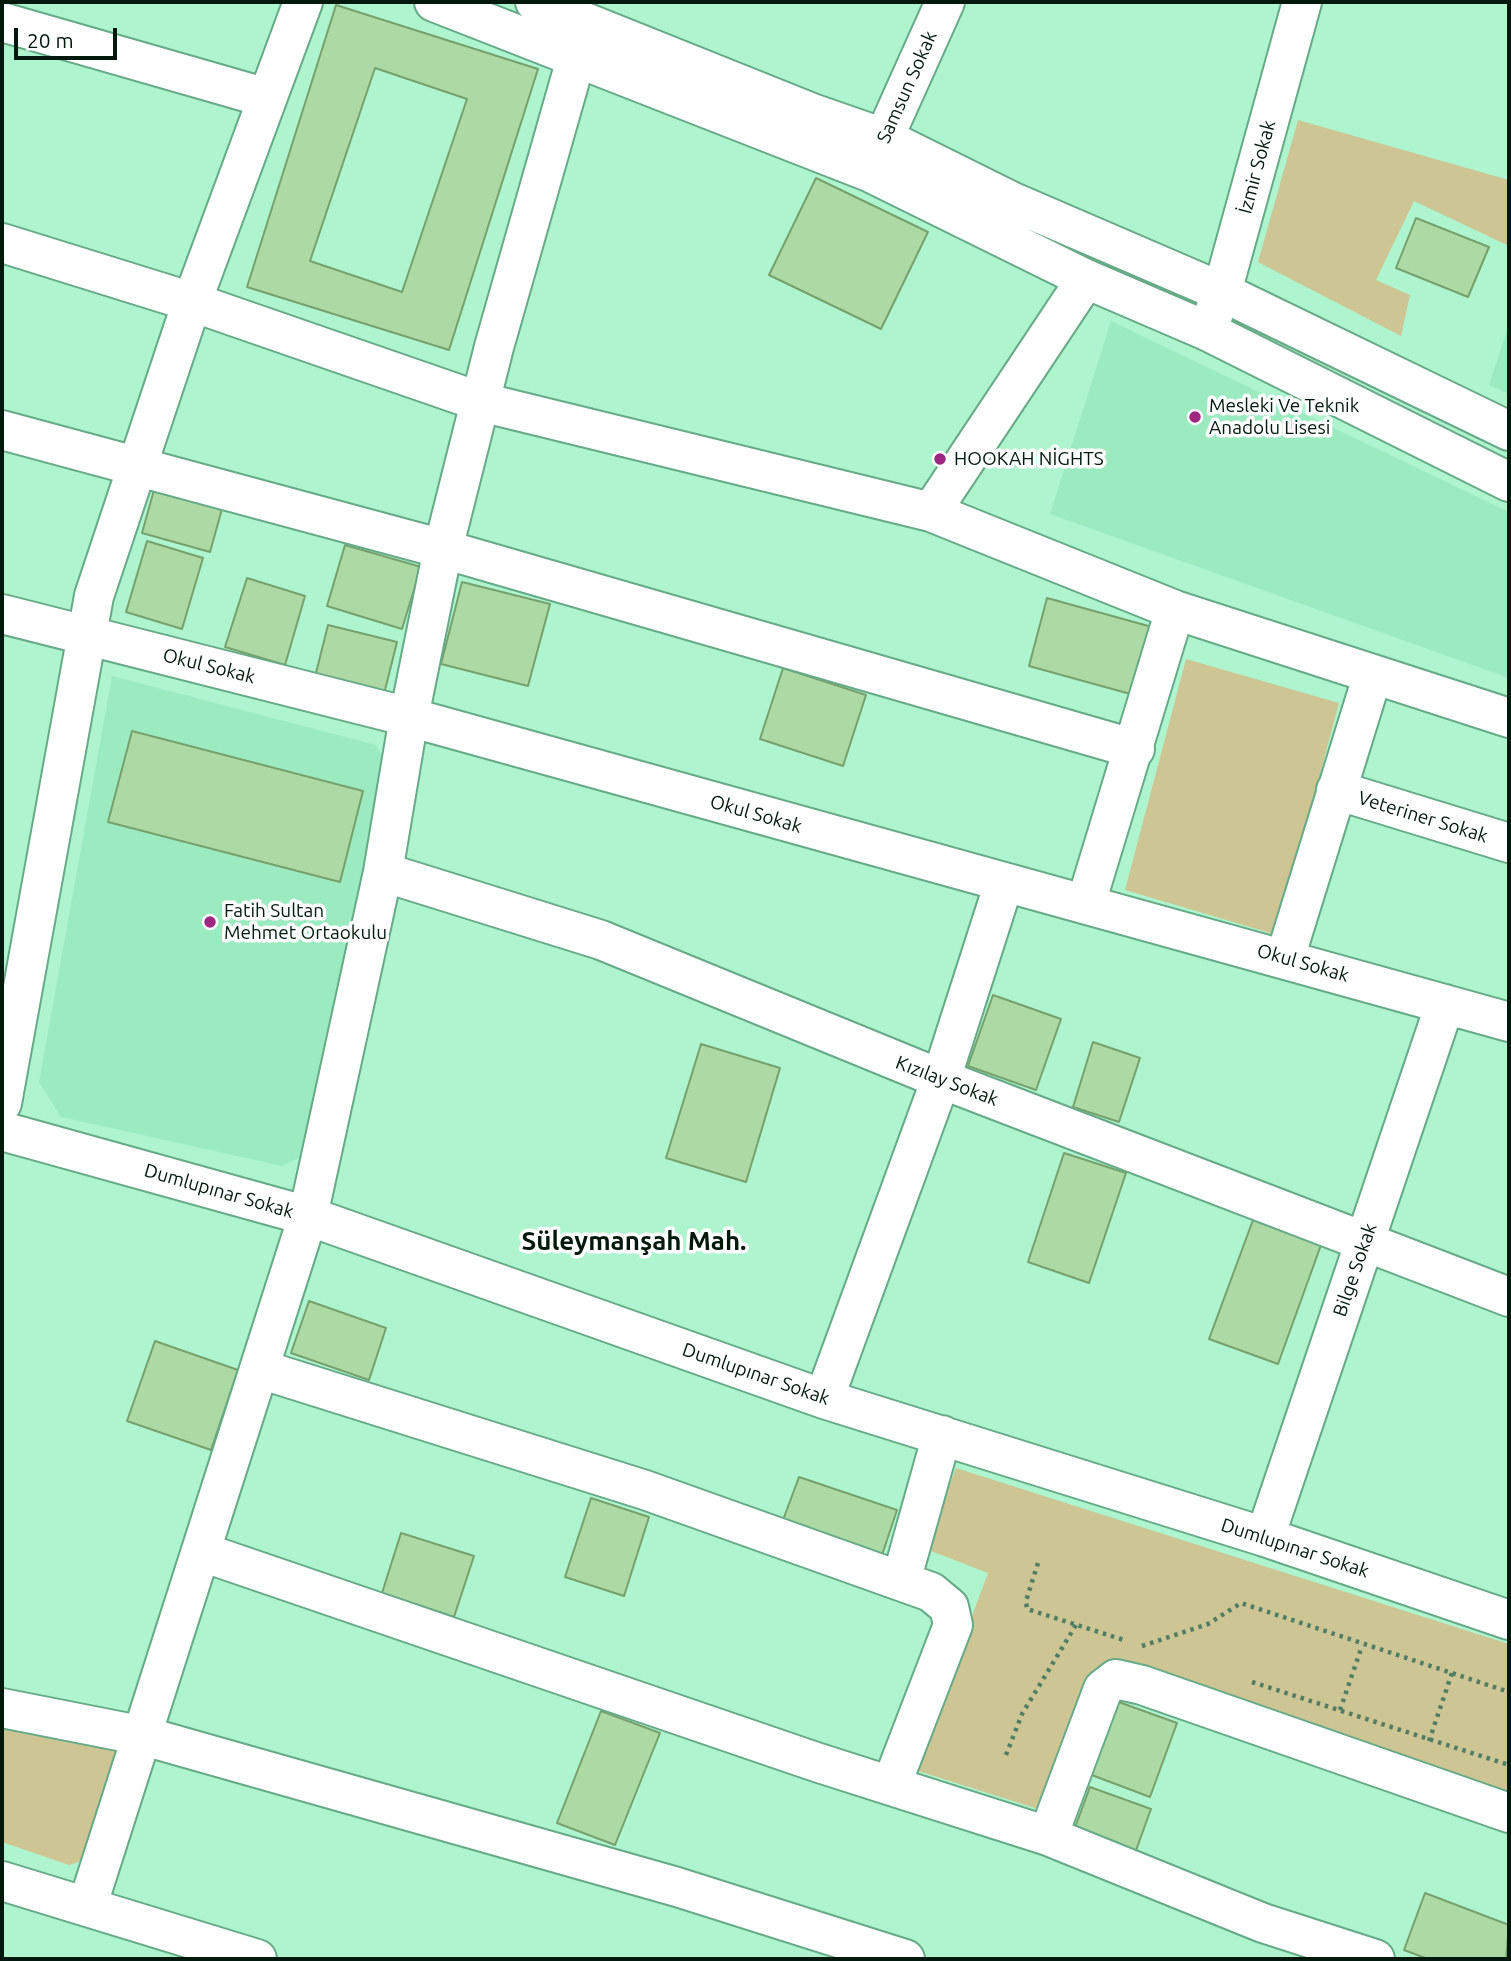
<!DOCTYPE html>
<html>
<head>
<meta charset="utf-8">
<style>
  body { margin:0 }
  #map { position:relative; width:1511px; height:1961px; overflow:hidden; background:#aef5cf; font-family:Ubuntu,sans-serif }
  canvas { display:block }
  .frame { position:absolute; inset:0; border:4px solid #00190c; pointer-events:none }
  .scale { position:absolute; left:14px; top:28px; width:103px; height:32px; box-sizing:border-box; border:4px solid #00190c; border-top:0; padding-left:9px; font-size:21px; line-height:24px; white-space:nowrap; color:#00190c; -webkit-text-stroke:5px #fff; paint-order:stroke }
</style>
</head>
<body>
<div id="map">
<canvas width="1511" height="1961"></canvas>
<div class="frame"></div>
<div class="scale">20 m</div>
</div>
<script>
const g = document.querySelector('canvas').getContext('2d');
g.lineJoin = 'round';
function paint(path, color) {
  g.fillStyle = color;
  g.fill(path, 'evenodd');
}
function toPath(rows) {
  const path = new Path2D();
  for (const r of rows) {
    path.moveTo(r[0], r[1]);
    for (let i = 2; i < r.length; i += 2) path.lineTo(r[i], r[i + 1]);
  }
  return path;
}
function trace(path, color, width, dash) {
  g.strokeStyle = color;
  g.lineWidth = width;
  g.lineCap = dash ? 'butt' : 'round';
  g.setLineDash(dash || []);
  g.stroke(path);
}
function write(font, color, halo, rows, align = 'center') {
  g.font = font + ' Ubuntu,sans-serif';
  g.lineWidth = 7;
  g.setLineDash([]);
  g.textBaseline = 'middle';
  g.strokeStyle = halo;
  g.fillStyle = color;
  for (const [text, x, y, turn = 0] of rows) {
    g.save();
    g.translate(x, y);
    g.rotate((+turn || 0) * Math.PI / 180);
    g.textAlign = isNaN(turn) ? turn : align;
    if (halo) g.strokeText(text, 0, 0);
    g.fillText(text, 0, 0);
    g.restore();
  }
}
paint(toPath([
  [1111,321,1509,512,1509,678,1050,514],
  [1509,324,1509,394,1489,385],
  [112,676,376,745,386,762,305,1155,282,1166,61,1117,39,1082]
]), '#9cebc0');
paint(toPath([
  [1298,120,1509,180,1509,246,1414,201,1376,280,1410,295,1401,336,1258,262],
  [1186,659,1339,703,1277,935,1125,890],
  [956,1468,1509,1644,1509,1795,1114,1661,1092,1672,1038,1809,915,1770,988,1573,926,1549],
  [2,1722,123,1748,85,1860,69,1865,2,1842]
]), '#cdc593');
const building = toPath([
  [336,5,538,69,449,350,247,287,336,5],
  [375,68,467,99,402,292,310,261,375,68],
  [816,178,928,232,881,329,769,275,816,178],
  [1416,218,1489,247,1468,297,1396,268,1416,218],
  [154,490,222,509,210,552,142,533,154,490],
  [147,541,203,558,182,629,126,612,147,541],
  [345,545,421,567,402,629,327,606,345,545],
  [247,578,305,596,285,665,225,647,247,578],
  [462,582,550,604,528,686,441,664,462,582],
  [1047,598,1152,627,1134,695,1029,666,1047,598],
  [328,625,397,642,384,694,315,677,328,625],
  [783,668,866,695,843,766,760,739,783,668],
  [132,731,363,791,340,882,108,822,132,731],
  [993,995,1061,1019,1036,1090,968,1066,993,995],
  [1093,1042,1140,1058,1119,1122,1073,1107,1093,1042],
  [701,1044,780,1068,746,1182,666,1158,701,1044],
  [1064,1153,1126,1173,1089,1283,1028,1262,1064,1153],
  [1253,1220,1321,1245,1278,1364,1209,1339,1253,1220],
  [309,1301,386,1328,369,1380,291,1353,309,1301],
  [155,1341,238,1370,211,1450,127,1421,155,1341],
  [799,1477,897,1510,882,1555,783,1520,799,1477],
  [591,1498,649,1517,624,1596,565,1577,591,1498],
  [401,1533,474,1556,454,1617,382,1593,401,1533],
  [1116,1701,1177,1723,1150,1797,1089,1774,1116,1701],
  [601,1711,660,1733,615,1845,557,1823,601,1711],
  [1090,1787,1151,1809,1134,1856,1073,1833,1090,1787],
  [1425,1893,1509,1925,1506,1959,1428,1959,1404,1950,1425,1893]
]);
paint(building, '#addaa4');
trace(building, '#76a16d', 2);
const minor = toPath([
  [2,22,267,98],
  [870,169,945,2],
  [2,243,192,302,481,402,931,512,1175,610,1509,718],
  [1207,331,1222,292,1302,2],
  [2,430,443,549,1135,749],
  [931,512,1086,279],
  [2,614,409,717,1509,1022],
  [1336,790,1509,843],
  [383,872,601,940,941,1079,1509,1297],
  [1086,903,1175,610],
  [1285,958,1373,674],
  [2,1103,94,596,192,302,303,2],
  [2,1131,308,1216,824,1399,1265,1537,1509,1620],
  [260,1369,645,1490,931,1592,949,1607,953,1625,891,1786],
  [824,1399,941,1079,1004,883],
  [1265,1537,1445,1004],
  [202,1552,816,1762,1048,1836,1263,1923,1375,1959],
  [901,1581,942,1435],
  [2,1708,144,1736,677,1887,905,1959],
  [1048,1836,1103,1689,1116,1679,1142,1685,1509,1813],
  [2,1881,257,1959],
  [87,1907,308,1216,383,872,409,717,443,549,494,347,576,59]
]);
const tertiary = toPath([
  [434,2,869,172,1086,279,1207,331,1509,482],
  [535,2,812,113,884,138,1013,202,1222,292,1509,431]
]);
trace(minor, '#66aa87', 42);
trace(tertiary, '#66aa87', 42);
trace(toPath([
  [1038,1563,1026,1601,1027,1609,1127,1641],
  [1142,1646,1208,1624,1241,1603,1509,1692],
  [1252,1682,1509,1765],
  [1340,1710,1362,1646],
  [1429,1741,1452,1673],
  [1006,1755,1022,1714,1076,1625]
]), '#507e65', 4.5, [3.5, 5]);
trace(minor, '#fff', 38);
trace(tertiary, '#fff', 38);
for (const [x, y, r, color] of [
  [1195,417,7,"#9f2780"],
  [940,459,7,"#9f2780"],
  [210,922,7,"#9f2780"]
]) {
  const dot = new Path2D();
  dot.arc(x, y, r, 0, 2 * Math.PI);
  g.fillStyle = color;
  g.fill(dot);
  trace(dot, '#fff', 2.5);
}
write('19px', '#00190c', '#fff', [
  ["Samsun Sokak",907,87,-66],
  ["İzmir Sokak",1257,167,-75],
  ["Okul Sokak",209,666,14],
  ["Okul Sokak",756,814,16],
  ["Veteriner Sokak",1423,817,17],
  ["Okul Sokak",1303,963,16],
  ["Kızılay Sokak",947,1081,21],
  ["Dumlupınar Sokak",219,1191,16],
  ["Bilge Sokak",1355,1270,-71],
  ["Dumlupınar Sokak",756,1374,19],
  ["Dumlupınar Sokak",1295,1548,18]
]);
write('19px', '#00190c', '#fff', [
  ["Mesleki Ve Teknik",1209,406],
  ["Anadolu Lisesi",1209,428],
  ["HOOKAH NİGHTS",954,459],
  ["Fatih Sultan",224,911],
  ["Mehmet Ortaokulu",224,933]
], 'left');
write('bold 26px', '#00190c', '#fff', [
  ["Süleymanşah Mah.",634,1241]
]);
</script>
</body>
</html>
